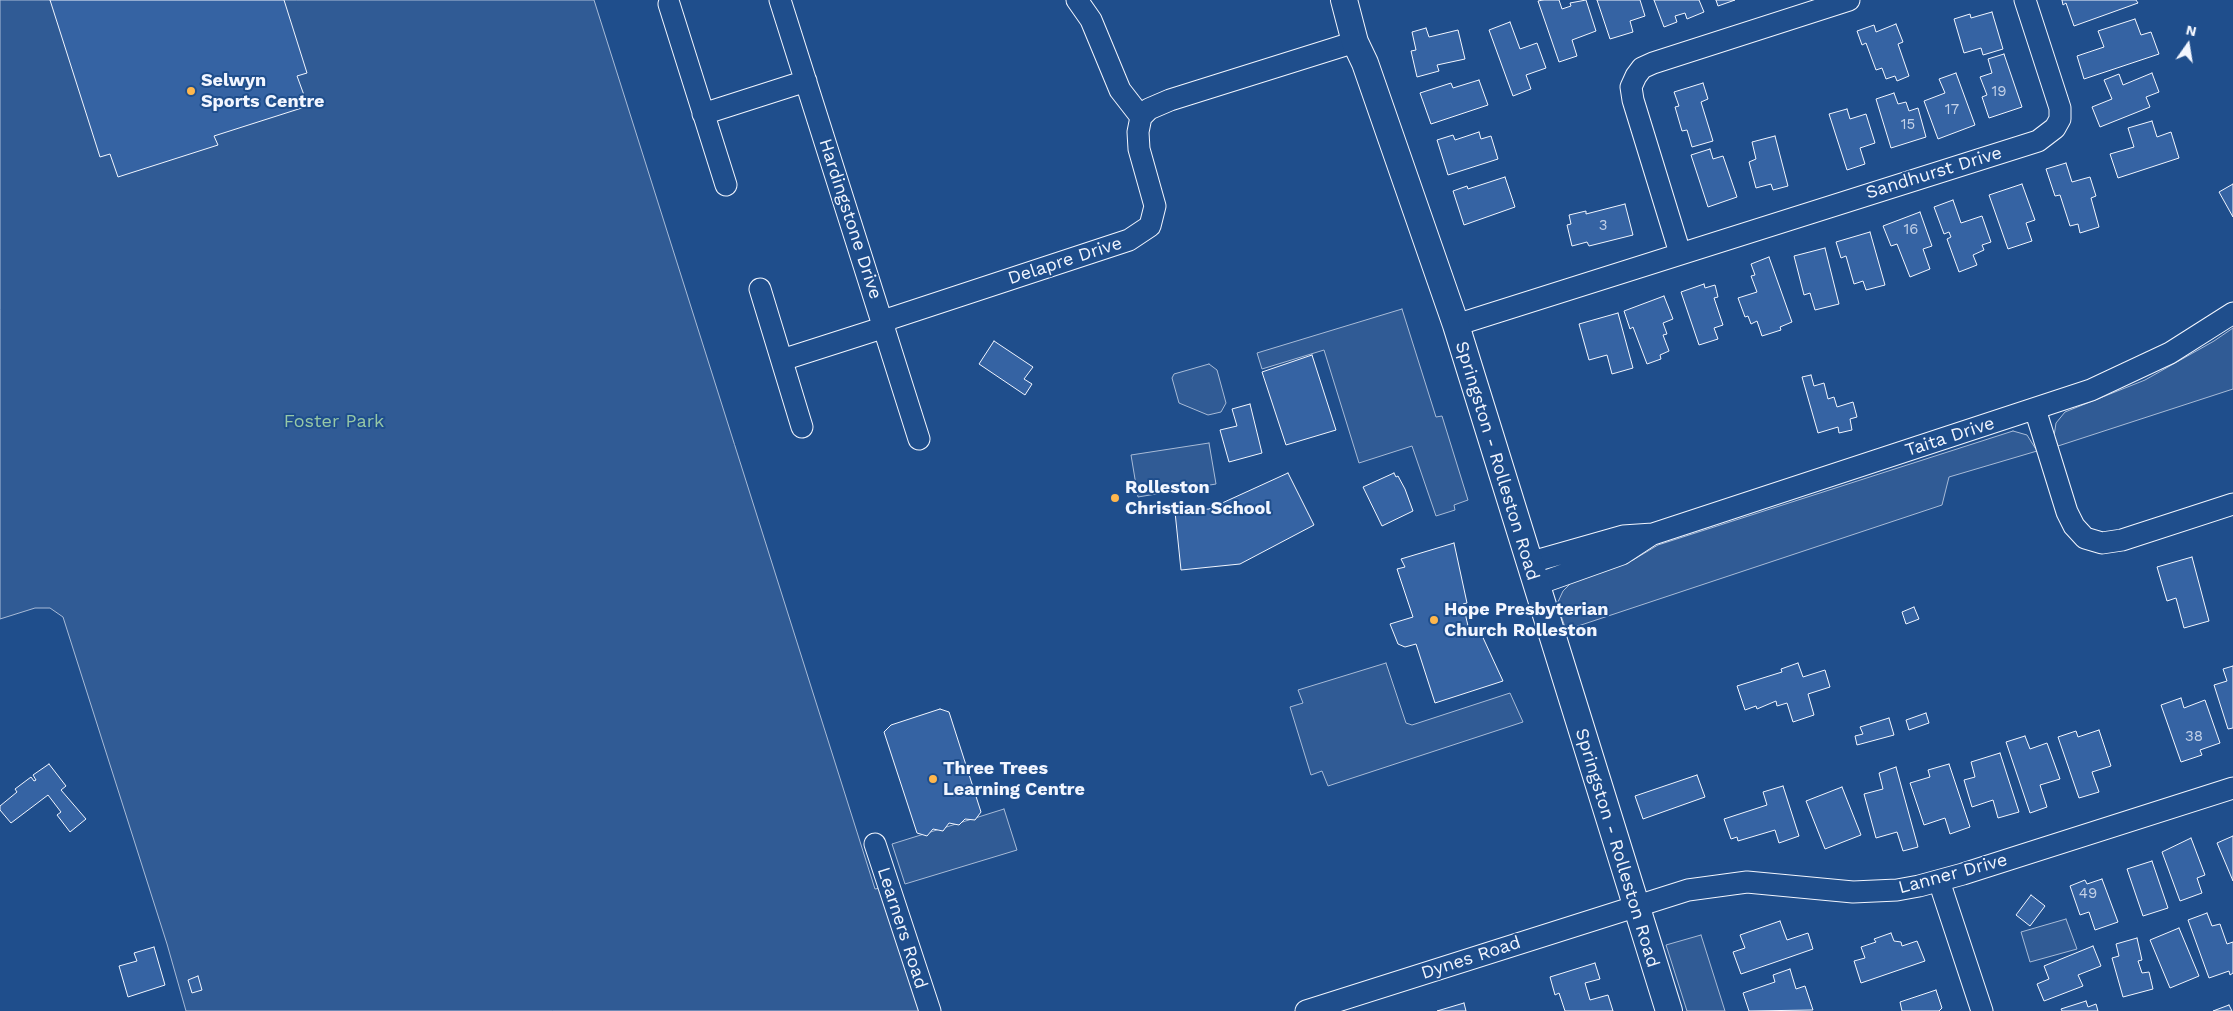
<!DOCTYPE html>
<html>
<head>
<meta charset="utf-8">
<style>
  body { margin:0 }
  #map { position:relative; width:2233px; height:1011px; overflow:hidden; background:#1f4e8c; font-family:"Work Sans",sans-serif }
  canvas { display:block }
  .north { position:absolute; left:2163px; top:20px; width:50px; height:50px; -webkit-text-stroke:4px #1f4e8c; paint-order:stroke; rotate:13deg; font-size:14px; font-weight:700; line-height:20px; text-align:center; color:#f2f6ff }
  .north::after { content:''; display:block; margin:auto; width:18px; height:22px; background:#f2f6ff; clip-path:polygon(50% 0,100% 100%,50% 72%,0 100%) }
</style>
</head>
<body>
<div id="map">
<canvas width="2233" height="1011"></canvas>
<div class="north">N</div>
</div>
<script>
const g = document.querySelector('canvas').getContext('2d');
g.lineJoin = 'round';
function paint(path, color) {
  g.fillStyle = color;
  g.fill(path, 'evenodd');
}
function toPath(rows) {
  const path = new Path2D();
  for (const r of rows) {
    path.moveTo(r[0], r[1]);
    for (let i = 2; i < r.length; i += 2) path.lineTo(r[i], r[i + 1]);
  }
  return path;
}
function trace(path, color, width, dash) {
  g.strokeStyle = color;
  g.lineWidth = width;
  g.lineCap = dash ? 'butt' : 'round';
  g.setLineDash(dash || []);
  g.stroke(path);
}
function write(font, color, halo, rows, align = 'center') {
  g.font = font + ' "Work Sans",sans-serif';
  g.lineWidth = 4;
  g.setLineDash([]);
  g.textBaseline = 'middle';
  g.strokeStyle = halo;
  g.fillStyle = color;
  for (const [text, x, y, turn = 0] of rows) {
    g.save();
    g.translate(x, y);
    g.rotate((+turn || 0) * Math.PI / 180);
    g.textAlign = isNaN(turn) ? turn : align;
    if (halo) g.strokeText(text, 0, 0);
    g.fillText(text, 0, 0);
    g.restore();
  }
}
const built = toPath([
  [0,0,594,0,875,889,880,888,919,1011,186,1011,167,944,63,617,50,608,35,608,0,619,0,0],
  [1402,309,1436,417,1442,416,1468,500,1454,505,1455,510,1436,516,1412,446,1359,463,1324,350,1262,369,1257,353,1402,309],
  [2233,328,2233,389,2058,446,2054,436,2056,423,2065,412,2145,380,2214,341,2233,328],
  [1209,364,1217,370,1226,403,1221,412,1208,415,1179,403,1172,378,1174,374,1209,364],
  [2013,431,2027,435,2037,451,1949,477,1942,505,1566,630,1557,604,1563,591,1575,579,1633,560,1658,545,2013,431],
  [1209,443,1216,484,1138,497,1131,455,1209,443],
  [1386,663,1406,723,1412,725,1510,693,1523,722,1328,786,1322,771,1311,775,1290,707,1303,703,1298,690,1386,663],
  [1004,809,1017,850,905,884,892,844,1004,809],
  [2066,919,2077,949,2030,962,2021,932,2066,919],
  [1701,935,1725,1011,1687,1011,1666,945,1701,935]
]);
paint(built, '#305b95');
trace(built, '#a8bbd7', 1);
const building = toPath([
  [50,0,284,0,307,73,297,76,308,106,214,136,218,145,118,177,110,154,100,157,50,0],
  [1543,0,1559,0,1562,9,1571,6,1570,3,1586,0,1596,31,1572,40,1577,56,1559,62,1538,1,1543,0],
  [1597,0,1640,0,1645,16,1630,21,1633,32,1610,39,1597,0],
  [1654,0,1699,0,1704,12,1687,19,1685,13,1675,16,1677,22,1664,27,1654,0],
  [1716,0,1735,0,1718,6,1716,0],
  [2062,0,2136,0,2138,3,2074,26,2066,3,2063,5,2062,0],
  [1992,12,2003,49,1983,55,1981,48,1964,53,1954,19,1970,14,1971,18,1992,12],
  [2135,19,2141,35,2151,32,2159,54,2084,79,2077,56,2104,47,2098,31,2135,19],
  [1510,22,1520,49,1537,43,1546,68,1526,75,1531,89,1513,96,1489,30,1510,22],
  [1896,24,1903,42,1898,44,1909,76,1897,81,1895,76,1886,79,1882,68,1876,70,1866,43,1862,45,1857,31,1874,25,1876,32,1896,24],
  [1426,28,1429,37,1458,30,1465,59,1437,65,1439,71,1417,77,1411,51,1416,50,1412,32,1426,28],
  [2004,54,2022,107,1989,118,1982,97,1987,95,1980,77,1992,73,1988,59,2004,54],
  [1956,73,1975,125,1938,139,1924,101,1945,93,1939,79,1956,73],
  [2152,73,2159,92,2146,97,2150,107,2100,127,2092,107,2112,99,2104,80,2119,74,2123,85,2152,73],
  [1479,80,1488,105,1431,124,1420,93,1451,83,1453,88,1479,80],
  [1703,83,1708,99,1701,102,1713,141,1692,147,1687,130,1682,131,1675,107,1679,106,1674,92,1703,83],
  [1894,93,1898,104,1906,102,1909,111,1918,108,1926,137,1891,148,1876,99,1894,93],
  [1847,109,1850,119,1866,114,1875,143,1860,148,1865,164,1847,170,1829,114,1847,109],
  [2152,121,2157,137,2171,132,2179,158,2118,178,2110,154,2134,147,2128,128,2152,121],
  [1479,132,1481,139,1491,136,1498,159,1448,175,1437,140,1453,135,1455,140,1479,132],
  [1775,136,1788,186,1773,190,1771,184,1756,188,1749,162,1756,159,1752,142,1775,136],
  [1710,149,1713,159,1723,156,1737,197,1708,207,1691,155,1710,149],
  [2066,163,2072,182,2090,177,2096,196,2091,198,2099,227,2080,233,2078,224,2070,226,2060,195,2055,196,2046,169,2066,163],
  [1505,177,1515,207,1464,225,1453,191,1467,186,1468,189,1505,177],
  [2022,184,2035,220,2026,223,2032,241,2008,249,1989,195,2022,184],
  [2233,184,2233,217,2219,192,2233,184],
  [1953,200,1961,223,1982,216,1991,242,1982,245,1984,250,1973,255,1977,265,1959,272,1947,239,1951,237,1949,232,1944,234,1934,207,1953,200],
  [1625,204,1633,235,1589,246,1587,242,1572,246,1567,225,1571,224,1569,215,1586,211,1586,214,1625,204],
  [1920,212,1932,246,1923,249,1930,269,1910,277,1897,244,1891,246,1883,226,1920,212],
  [1870,232,1885,285,1866,290,1863,281,1854,284,1846,256,1841,258,1836,242,1870,232],
  [1825,248,1839,304,1815,310,1810,293,1804,295,1794,256,1825,248],
  [1769,257,1792,322,1780,327,1781,330,1762,336,1757,321,1751,324,1748,316,1745,317,1738,298,1757,292,1751,276,1755,275,1751,264,1769,257],
  [1704,284,1705,288,1715,285,1718,297,1714,298,1723,325,1714,328,1718,339,1699,345,1681,292,1704,284],
  [1664,296,1673,319,1663,323,1667,334,1663,335,1669,351,1660,355,1661,359,1647,364,1633,327,1630,329,1624,311,1664,296],
  [1618,313,1633,368,1612,374,1607,355,1589,360,1579,324,1618,313],
  [994,341,1033,367,1024,379,1032,384,1025,395,979,364,994,341],
  [1312,355,1336,430,1286,445,1262,372,1312,355],
  [1811,375,1814,386,1824,383,1828,399,1834,397,1837,407,1853,402,1857,417,1850,419,1852,430,1839,433,1838,427,1818,433,1802,377,1811,375],
  [1250,404,1262,453,1229,462,1220,430,1237,426,1232,409,1250,404],
  [1288,473,1314,525,1240,564,1181,570,1175,512,1209,509,1288,473],
  [1394,473,1396,477,1398,476,1405,489,1413,511,1382,526,1363,487,1394,473],
  [1454,543,1467,603,1463,604,1468,626,1479,629,1503,681,1435,703,1416,644,1405,647,1398,644,1390,624,1413,617,1397,569,1405,567,1401,559,1454,543],
  [2192,557,2209,621,2184,628,2176,598,2167,601,2157,567,2192,557],
  [1914,607,1919,619,1906,624,1902,612,1914,607],
  [1798,663,1803,677,1825,670,1830,687,1808,694,1814,715,1793,722,1787,703,1777,706,1776,701,1757,709,1756,706,1745,710,1737,686,1782,672,1781,669,1798,663],
  [2233,666,2233,728,2228,729,2214,685,2227,681,2223,669,2233,666],
  [2181,698,2184,708,2205,700,2220,743,2200,750,2202,755,2181,762,2161,705,2181,698],
  [940,709,949,712,981,812,975,820,965,819,959,825,949,823,943,831,933,829,927,836,917,833,884,732,891,725,940,709],
  [1926,713,1929,723,1909,730,1906,720,1926,713],
  [1889,718,1894,735,1857,745,1855,736,1863,734,1860,727,1889,718],
  [2099,730,2111,766,2092,772,2099,792,2079,798,2058,737,2076,731,2078,737,2099,730],
  [2025,736,2030,749,2047,743,2060,779,2040,785,2047,807,2030,813,2006,742,2025,736],
  [2000,753,2019,812,1998,818,1993,800,1972,807,1964,780,1975,777,1971,762,2000,753],
  [49,764,66,786,61,790,86,819,70,832,57,815,61,812,48,795,11,823,0,810,0,806,17,792,15,789,31,777,34,781,36,780,33,775,49,764],
  [1949,764,1970,827,1950,834,1945,818,1924,825,1910,783,1930,777,1928,770,1949,764],
  [1896,767,1918,847,1903,851,1897,832,1876,838,1864,794,1883,789,1879,773,1896,767],
  [1697,775,1705,797,1643,819,1635,796,1697,775],
  [1783,786,1799,836,1779,843,1775,830,1738,841,1737,837,1731,839,1724,819,1767,805,1763,792,1783,786],
  [1842,787,1861,835,1825,849,1806,801,1842,787],
  [2233,836,2233,881,2217,843,2233,836],
  [2191,838,2205,875,2197,878,2202,893,2180,901,2162,852,2191,838],
  [2152,861,2168,908,2143,916,2127,869,2152,861],
  [2102,879,2118,922,2095,930,2089,912,2080,915,2070,886,2085,880,2087,884,2102,879],
  [2031,895,2045,906,2030,926,2016,915,2031,895],
  [2207,913,2212,926,2220,924,2227,944,2233,942,2233,973,2230,975,2229,971,2209,978,2188,920,2207,913],
  [1780,921,1787,940,1808,933,1813,949,1741,974,1733,952,1745,948,1740,935,1780,921],
  [2179,928,2199,976,2170,988,2150,940,2179,928],
  [1891,933,1894,941,1901,942,1902,946,1917,941,1925,961,1861,983,1854,961,1865,958,1861,947,1876,942,1874,939,1891,933],
  [2137,938,2142,960,2138,961,2142,973,2149,972,2153,989,2123,997,2112,958,2119,956,2116,944,2137,938],
  [2093,946,2101,966,2078,975,2083,986,2044,1001,2037,984,2049,979,2044,966,2093,946],
  [154,947,165,985,128,997,119,966,137,961,134,953,154,947],
  [1595,963,1600,979,1585,983,1590,1000,1608,995,1613,1011,1565,1011,1559,993,1555,995,1550,977,1595,963],
  [1790,969,1796,989,1805,986,1813,1010,1749,1011,1743,993,1775,982,1773,975,1790,969],
  [198,976,202,990,192,993,188,980,198,976],
  [1936,990,1942,1008,1939,1011,1902,1011,1900,1002,1936,990],
  [2086,1001,2088,1007,2096,1004,2098,1011,2062,1011,2061,1009,2086,1001],
  [1464,1003,1466,1011,1437,1011,1464,1003],
  [2229,1005,2232,1011,2213,1011,2229,1005]
]);
paint(building, '#3563a3');
trace(building, '#f2f6ff', 1);
const minor = toPath([
  [780,0,919,439],
  [1077,0,1091,20,1120,90,1141,117],
  [669,4,726,185],
  [703,114,806,81],
  [1680,253,1633,100,1631,87,1636,76,1642,68,1653,63,1849,0],
  [760,289,802,427],
  [883,321,1129,240,1150,226,1155,206,1139,149,1138,132,1141,117,1149,109,1170,100,1355,42],
  [1456,325,2038,141,2055,128,2060,119,2060,108,2025,0],
  [782,360,885,327],
  [2035,409,2067,512,2074,526,2085,538,2102,543,2122,540,2233,504],
  [1528,563,1623,536,1653,534,2091,390,2170,353,2233,313],
  [1535,585,1622,554,1651,535],
  [875,844,930,1011],
  [1939,881,1982,1011],
  [1306,1011,1688,890,1747,882,1853,892,1897,890,1919,886,1963,874,2233,788]
]);
const major = toPath([
  [1344,0,1355,42,1365,63,1456,325,1669,1011]
]);
trace(minor, '#f2f6ff', 23);
trace(major, '#f2f6ff', 28);
trace(minor, '#1f4e8c', 21);
trace(major, '#1f4e8c', 26);
for (const [x, y, r, color] of [
  [191,91,5,"#ffb74d"],
  [1115,498,5,"#ffb74d"],
  [1434,620,5,"#ffb74d"],
  [933,779,5,"#ffb74d"]
]) {
  const dot = new Path2D();
  dot.arc(x, y, r, 0, 2 * Math.PI);
  g.fillStyle = color;
  g.fill(dot);
  trace(dot, '#1f4e8c', 2);
}
write('15px', '#c3d1e8', null, [
  ["19",1999,92],
  ["17",1952,110],
  ["15",1908,125],
  ["3",1603,226],
  ["16",1911,230],
  ["38",2194,737],
  ["49",2088,894]
]);
write('bold 18px', '#f2f6ff', '#1f4e8c', [
  ["Selwyn",201,81],
  ["Sports Centre",201,102],
  ["Rolleston",1125,488],
  ["Christian School",1125,509],
  ["Hope Presbyterian",1444,610],
  ["Church Rolleston",1444,631],
  ["Three Trees",943,769],
  ["Learning Centre",943,790]
], 'left');
write('18px', '#f2f6ff', '#1f4e8c', [
  ["Sandhurst Drive",1934,173,-17],
  ["Hardingstone Drive",850,219,72],
  ["Delapre Drive",1065,261,-18],
  ["Taita Drive",1950,437,-18],
  ["Springston - Rolleston Road",1497,461,73],
  ["Springston - Rolleston Road",1617,848,73],
  ["Lanner Drive",1953,874,-15],
  ["Learners Road",902,928,72],
  ["Dynes Road",1471,958,-18]
]);
write('18px', '#97c8a6', '#1f4e8c', [
  ["Foster Park",334,422]
]);
</script>
</body>
</html>
